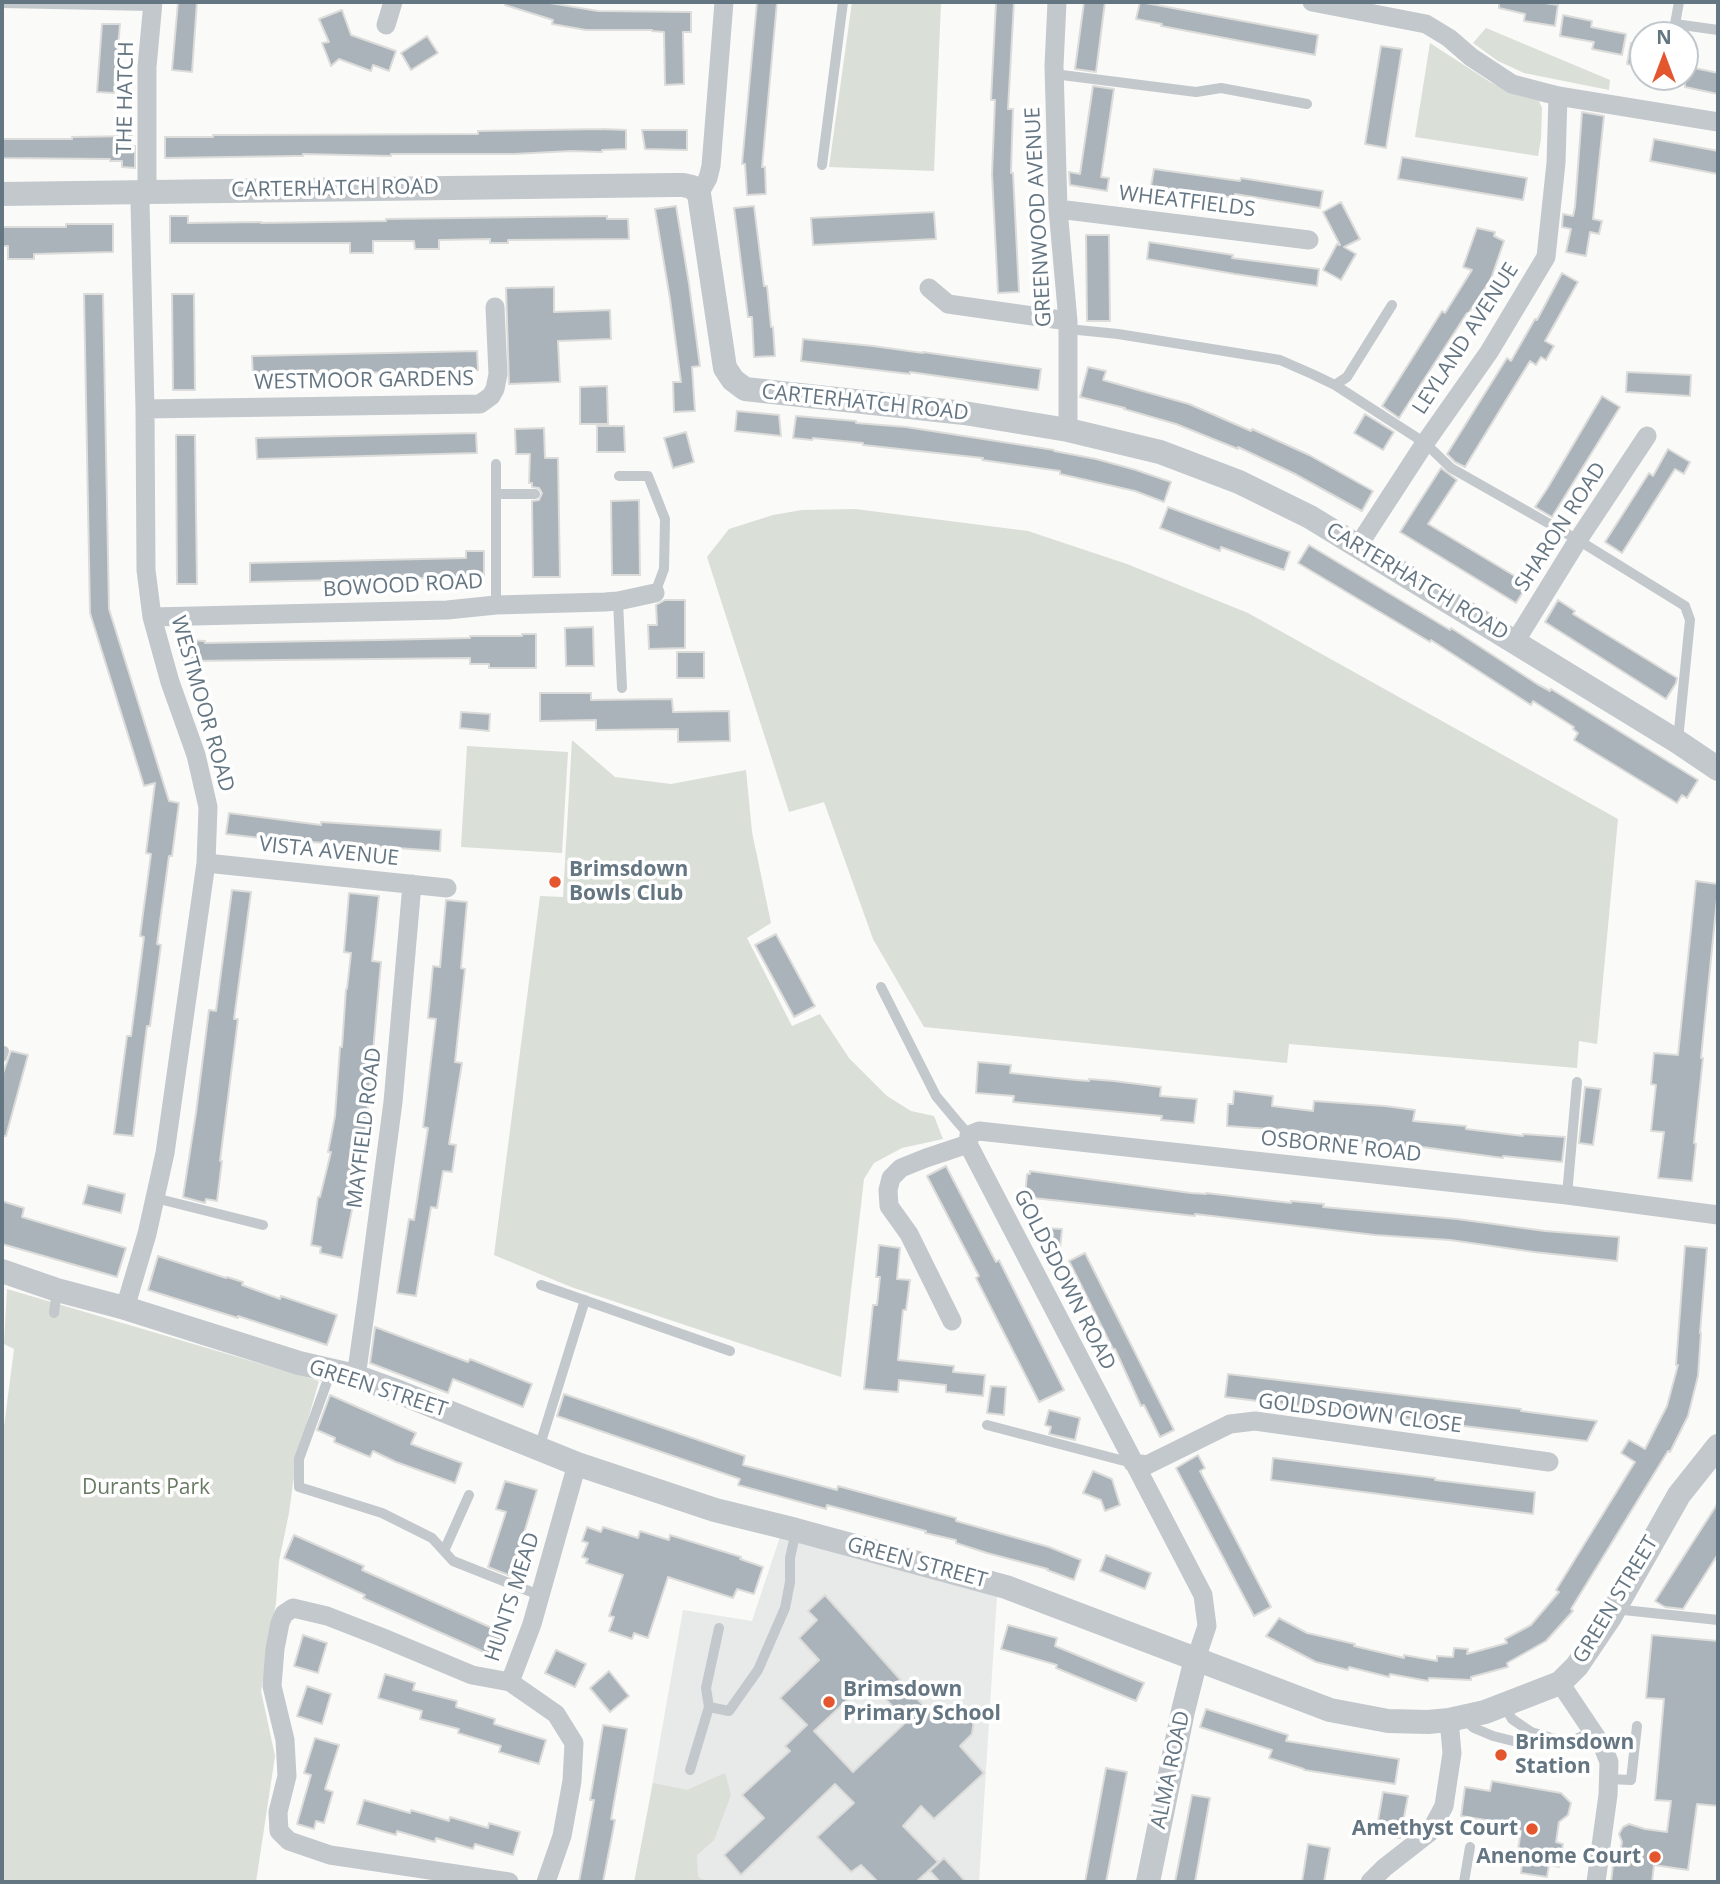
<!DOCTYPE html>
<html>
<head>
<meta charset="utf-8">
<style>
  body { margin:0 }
  #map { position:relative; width:1720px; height:1884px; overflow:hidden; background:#fafaf8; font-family:"Open Sans",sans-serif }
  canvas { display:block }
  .frame { position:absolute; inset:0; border:4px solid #657683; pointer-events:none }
  .north { position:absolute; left:1629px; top:21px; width:70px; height:70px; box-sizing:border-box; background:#fff; border:2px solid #c1c8cd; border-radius:50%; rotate:0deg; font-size:19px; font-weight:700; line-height:28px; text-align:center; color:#657683 }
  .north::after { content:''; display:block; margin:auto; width:24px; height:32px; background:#e4572e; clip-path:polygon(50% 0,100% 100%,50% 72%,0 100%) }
</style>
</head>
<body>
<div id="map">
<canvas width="1720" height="1884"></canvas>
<div class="frame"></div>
<div class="north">N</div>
</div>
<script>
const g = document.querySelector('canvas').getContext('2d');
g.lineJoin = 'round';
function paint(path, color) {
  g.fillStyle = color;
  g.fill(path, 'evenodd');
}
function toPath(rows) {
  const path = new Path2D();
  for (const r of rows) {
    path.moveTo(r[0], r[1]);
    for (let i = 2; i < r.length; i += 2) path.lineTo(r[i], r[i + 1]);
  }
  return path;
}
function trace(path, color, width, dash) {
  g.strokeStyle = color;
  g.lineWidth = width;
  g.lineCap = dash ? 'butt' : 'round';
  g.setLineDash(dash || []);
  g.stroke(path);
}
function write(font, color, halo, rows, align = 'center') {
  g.font = font + ' "Open Sans",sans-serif';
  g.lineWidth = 7;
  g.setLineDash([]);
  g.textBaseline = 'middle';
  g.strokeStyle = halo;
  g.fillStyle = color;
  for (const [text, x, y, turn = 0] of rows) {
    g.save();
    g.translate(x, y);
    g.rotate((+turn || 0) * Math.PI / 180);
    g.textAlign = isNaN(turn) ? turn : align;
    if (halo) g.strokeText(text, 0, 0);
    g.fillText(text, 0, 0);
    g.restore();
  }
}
paint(toPath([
  [780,1537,997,1595,979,1882,635,1882,683,1610,752,1621]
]), '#e8e9e9');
paint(toPath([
  [852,2,941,2,934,171,829,167],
  [1486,28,1610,80,1609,90,1524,73,1498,61,1473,43],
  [1430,43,1490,82,1518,95,1539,101,1542,108,1541,139,1538,156,1415,137],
  [855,509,1028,531,1127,564,1248,613,1618,819,1597,1044,1579,1041,1577,1068,1289,1044,1287,1063,924,1027,873,939,824,802,789,812,707,557,729,529,773,515,802,510],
  [572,740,615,777,671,784,746,770,752,832,771,923,747,938,792,1026,820,1014,849,1058,887,1096,911,1111,934,1116,943,1139,902,1148,874,1163,864,1179,841,1377,571,1287,494,1255,540,896,563,897],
  [467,746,568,752,562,853,461,847],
  [7,1289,319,1381,300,1447,293,1483,289,1513,279,1561,276,1603,261,1691,275,1756,256,1882,2,1882,2,1442,14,1349,4,1344],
  [725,1773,731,1795,714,1840,697,1855,698,1877,708,1882,634,1882,653,1783,687,1790]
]), '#dadfd7');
const building = toPath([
  [178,2,197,2,192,72,172,70,178,2],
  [505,2,551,2,550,3,598,11,691,12,691,32,683,32,684,84,665,85,664,32,652,31,652,30,586,30,552,24,553,20,505,5,505,2],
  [757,2,777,2,762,167,765,167,766,194,747,195,745,164,742,164,757,2],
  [996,2,1014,2,1008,109,1013,109,1011,173,1013,173,1019,292,998,293,992,174,995,100,991,100,996,2],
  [1084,2,1105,2,1096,72,1075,69,1084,2],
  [1140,2,1318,35,1315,55,1161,26,1162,24,1136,19,1140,2],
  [1499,2,1538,2,1558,5,1555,26,1524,21,1525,14,1499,8,1499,2],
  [342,10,351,35,396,51,389,71,373,65,371,71,339,59,331,66,322,43,329,42,319,19,342,10],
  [1563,15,1592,21,1591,27,1626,34,1622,55,1592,49,1594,42,1560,36,1563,15],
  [102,24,120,24,114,93,97,92,102,24],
  [427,36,438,53,411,70,401,53,427,36],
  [1631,43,1643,45,1643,67,1627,64,1631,43],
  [1381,46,1402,49,1386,148,1365,144,1381,46],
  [1685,66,1718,73,1718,94,1685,87,1685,66],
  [1093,86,1114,89,1101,177,1109,178,1107,191,1070,185,1069,172,1080,174,1093,86],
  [1582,112,1604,116,1593,219,1602,221,1599,234,1590,232,1586,256,1566,252,1571,229,1562,227,1563,214,1573,216,1575,207,1582,112],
  [602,129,626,130,626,149,602,150,602,152,571,151,514,154,391,154,391,156,303,154,303,156,294,156,165,158,165,137,213,137,213,135,243,135,478,134,478,131,602,129],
  [642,130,687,130,687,150,645,149,642,130],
  [132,136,132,146,135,146,135,168,122,167,122,161,110,161,110,159,2,158,2,139,72,139,72,137,132,136],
  [1654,139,1718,151,1718,174,1650,161,1654,139],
  [1402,157,1527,178,1523,200,1398,179,1402,157],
  [1154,169,1240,181,1241,178,1323,191,1320,208,1235,194,1234,198,1151,186,1154,169],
  [1341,202,1360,239,1344,247,1356,254,1341,280,1323,270,1337,244,1340,245,1323,212,1341,202],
  [676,206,689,284,700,366,692,367,695,411,674,412,673,382,681,382,670,299,655,209,676,206],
  [754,206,764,286,767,286,771,327,773,327,775,356,754,357,752,317,748,317,734,208,754,206],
  [934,212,936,239,813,245,811,218,934,212],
  [170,216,188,216,188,223,261,222,261,223,386,221,386,219,607,216,607,219,628,219,629,239,508,240,508,243,490,243,490,239,439,240,439,249,415,249,414,241,373,241,373,253,350,253,350,243,170,243,170,216],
  [66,224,113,224,113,252,34,254,34,259,8,259,8,246,2,246,2,227,66,227,66,224],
  [1477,228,1495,232,1494,236,1504,241,1491,279,1468,314,1467,313,1399,418,1382,406,1442,311,1445,313,1472,270,1463,267,1477,228],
  [1086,235,1109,235,1110,321,1087,321,1086,235],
  [1149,242,1233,255,1232,258,1319,269,1317,286,1235,274,1147,259,1149,242],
  [1562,273,1578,282,1545,341,1554,346,1546,360,1541,357,1536,365,1530,361,1465,467,1455,462,1447,454,1507,358,1511,361,1535,319,1537,320,1562,273],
  [554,287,554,312,610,310,611,339,558,341,560,382,509,384,506,288,554,287],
  [84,294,103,294,109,609,169,801,179,803,172,856,169,856,157,944,161,945,150,1026,147,1026,133,1136,114,1134,127,1036,131,1036,144,937,140,936,151,854,146,853,155,783,144,786,90,613,84,294],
  [172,294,194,294,195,390,173,390,172,294],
  [803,339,873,346,923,353,923,352,1041,369,1038,390,910,372,910,374,801,361,803,339],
  [477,351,478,370,253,376,252,356,477,351],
  [1088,367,1106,371,1103,380,1189,404,1251,431,1252,429,1309,455,1373,491,1362,511,1295,474,1238,447,1238,449,1176,424,1124,409,1125,408,1080,397,1088,367],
  [1627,372,1691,375,1690,396,1626,392,1627,372],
  [607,386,608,424,580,424,580,387,607,386],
  [1602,396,1620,407,1552,517,1535,507,1547,489,1602,396],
  [737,411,779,415,781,436,735,431,737,411],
  [1365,414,1394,432,1383,450,1354,433,1365,414],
  [796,416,856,421,856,423,906,427,1054,450,1054,451,1096,459,1136,470,1171,482,1164,502,1135,491,1060,474,1060,471,982,460,983,458,863,445,863,443,813,438,812,440,793,438,796,416],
  [597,426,624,426,625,452,597,452,597,426],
  [544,428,545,458,558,458,560,577,533,577,532,501,539,500,542,493,539,488,532,487,532,483,529,483,530,454,516,454,515,429,544,428],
  [686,432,694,462,673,468,664,438,686,432],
  [476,433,477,453,257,459,256,438,476,433],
  [176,435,195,435,197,584,177,584,176,435],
  [1668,449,1690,462,1684,474,1675,469,1622,553,1605,542,1649,473,1653,476,1668,449],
  [1441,468,1457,480,1428,524,1528,584,1516,603,1400,532,1441,468],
  [639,500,640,575,612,575,611,501,639,500],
  [1168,507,1290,552,1284,570,1221,547,1220,551,1160,528,1168,507],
  [1309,545,1450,630,1451,628,1537,684,1550,691,1551,689,1698,780,1687,798,1682,795,1677,803,1574,740,1578,733,1573,729,1574,727,1533,701,1531,705,1431,640,1430,642,1298,563,1309,545],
  [466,551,484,551,484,579,466,579,466,577,250,582,250,563,466,558,466,551],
  [665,600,685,600,685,648,649,649,648,625,657,625,656,605,665,600],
  [1558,600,1575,611,1573,614,1677,678,1676,683,1666,699,1545,622,1558,600],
  [593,627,594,666,566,666,565,628,593,627],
  [522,634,536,634,536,668,489,668,489,664,470,664,470,658,183,661,184,640,205,641,205,643,379,640,470,638,470,636,522,636,522,634],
  [677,652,704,652,704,678,677,678,677,652],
  [540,693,591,693,591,700,672,699,673,712,729,711,730,741,678,742,678,729,596,730,596,720,540,721,540,693],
  [461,712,490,714,489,731,460,728,461,712],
  [229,813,321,825,321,822,441,830,440,851,311,842,311,844,226,834,229,813],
  [1696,881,1718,884,1718,889,1701,1058,1703,1058,1694,1143,1696,1144,1692,1181,1658,1178,1664,1132,1651,1131,1656,1085,1651,1084,1654,1053,1678,1055,1696,881],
  [232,890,251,892,234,1019,238,1019,220,1161,222,1161,217,1201,206,1199,205,1203,183,1197,196,1113,209,1010,216,1011,232,890],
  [349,893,379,896,372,961,381,962,364,1152,342,1258,320,1253,321,1247,311,1245,318,1197,320,1197,331,1152,328,1152,335,1116,340,1047,342,1047,346,989,347,989,351,953,344,952,349,893],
  [446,900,467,902,461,968,465,969,455,1062,462,1063,449,1144,456,1145,452,1172,443,1171,437,1208,431,1207,416,1296,397,1293,409,1219,414,1220,428,1128,423,1127,436,1019,428,1018,433,966,440,967,446,900],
  [776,934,815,1006,794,1017,755,945,776,934],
  [11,1051,28,1055,6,1136,2,1136,2,1076,11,1051],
  [978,1062,1011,1065,1010,1073,1076,1080,1089,1081,1089,1079,1114,1081,1161,1087,1160,1096,1197,1099,1194,1123,1161,1120,1162,1116,1013,1102,1014,1096,976,1093,978,1062],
  [1585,1087,1601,1089,1593,1145,1579,1143,1585,1087],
  [1234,1091,1273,1096,1272,1106,1313,1111,1314,1101,1385,1106,1415,1110,1413,1121,1466,1126,1466,1129,1523,1136,1523,1134,1565,1137,1562,1162,1503,1156,1503,1158,1415,1146,1415,1148,1332,1140,1284,1133,1284,1130,1227,1126,1228,1104,1233,1104,1234,1091],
  [946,1166,996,1262,999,1260,1064,1390,1039,1402,976,1278,979,1276,927,1176,946,1166],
  [1030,1171,1191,1193,1206,1194,1206,1193,1291,1203,1291,1201,1324,1204,1323,1207,1457,1219,1545,1231,1619,1237,1617,1261,1534,1252,1450,1240,1375,1235,1195,1214,1195,1216,1025,1197,1027,1174,1030,1174,1030,1171],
  [88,1185,125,1194,121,1213,83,1204,88,1185],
  [2,1201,24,1208,22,1217,126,1248,117,1277,2,1244,2,1201],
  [1046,1228,1062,1229,1060,1249,1045,1247,1046,1228],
  [879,1245,900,1248,897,1279,910,1280,906,1310,903,1310,898,1360,954,1366,953,1372,985,1375,983,1396,946,1392,946,1385,899,1380,898,1392,864,1389,873,1305,877,1305,880,1277,876,1277,879,1245],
  [1685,1246,1707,1248,1700,1333,1701,1333,1698,1376,1688,1416,1670,1452,1668,1451,1571,1609,1573,1611,1546,1641,1507,1663,1508,1667,1471,1677,1471,1680,1429,1678,1428,1681,1390,1674,1389,1677,1349,1667,1348,1670,1316,1662,1266,1636,1279,1618,1307,1633,1355,1644,1354,1646,1404,1658,1404,1655,1437,1661,1437,1656,1453,1657,1454,1648,1468,1649,1467,1654,1507,1643,1505,1639,1531,1625,1559,1592,1556,1590,1635,1462,1621,1453,1629,1440,1645,1449,1667,1406,1678,1365,1676,1365,1685,1246],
  [1085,1253,1174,1430,1160,1437,1144,1405,1141,1406,1115,1349,1113,1349,1069,1261,1085,1253],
  [158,1256,226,1278,227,1277,243,1282,242,1285,280,1299,281,1296,337,1315,327,1345,238,1316,238,1318,148,1290,158,1256],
  [375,1327,468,1362,470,1359,532,1384,523,1407,453,1379,448,1393,370,1363,375,1327],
  [1228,1374,1521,1409,1521,1411,1597,1421,1587,1441,1225,1397,1228,1374],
  [991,1386,1006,1387,1004,1415,987,1413,991,1386],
  [564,1394,745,1456,743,1465,837,1490,838,1486,956,1518,956,1521,1049,1547,1081,1560,1074,1580,1047,1570,1048,1569,987,1553,956,1543,956,1540,925,1533,926,1531,827,1505,826,1509,738,1485,740,1479,557,1416,564,1394],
  [330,1395,416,1433,411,1444,462,1463,455,1483,396,1462,373,1451,370,1457,334,1442,335,1438,317,1430,330,1395],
  [1049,1410,1080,1418,1075,1440,1049,1434,1051,1427,1045,1425,1049,1410],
  [1198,1455,1205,1468,1200,1471,1271,1607,1254,1616,1176,1468,1198,1455],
  [1273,1458,1435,1478,1435,1480,1535,1492,1533,1514,1271,1480,1273,1458],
  [1093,1471,1112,1479,1120,1505,1105,1511,1101,1500,1083,1493,1093,1471],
  [505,1481,537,1490,511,1576,488,1567,506,1512,496,1509,505,1481],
  [1718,1503,1718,1554,1683,1609,1665,1607,1655,1601,1718,1503],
  [587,1527,601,1532,603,1527,638,1538,640,1531,669,1540,670,1535,741,1557,740,1559,763,1567,754,1594,737,1589,733,1598,668,1577,648,1638,634,1633,632,1639,609,1631,614,1617,609,1616,623,1575,586,1563,588,1559,582,1557,588,1543,582,1541,587,1527],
  [294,1535,364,1566,362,1570,503,1633,493,1656,363,1598,365,1595,284,1558,294,1535],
  [1106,1555,1151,1573,1145,1589,1100,1571,1106,1555],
  [825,1595,938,1722,949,1710,975,1714,972,1734,960,1746,984,1773,934,1819,921,1806,903,1826,938,1862,916,1882,878,1882,861,1865,851,1872,817,1837,854,1803,835,1784,741,1875,724,1855,764,1818,742,1795,790,1751,785,1746,807,1725,780,1698,819,1660,799,1638,817,1620,808,1611,825,1595],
  [868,1681,907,1721,853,1772,814,1731,868,1681],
  [1008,1625,1057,1638,1055,1646,1144,1683,1136,1701,1056,1668,1057,1665,1001,1649,1008,1625],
  [303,1635,327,1643,318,1673,294,1666,303,1635],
  [1652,1635,1718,1641,1718,1806,1697,1804,1688,1870,1654,1865,1652,1882,1611,1882,1613,1865,1618,1865,1622,1842,1619,1834,1623,1827,1629,1824,1645,1829,1667,1832,1671,1801,1655,1800,1664,1699,1646,1698,1652,1635],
  [556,1650,586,1664,575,1687,545,1673,556,1650],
  [609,1671,629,1696,610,1712,590,1688,609,1671],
  [385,1674,415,1683,413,1690,457,1701,456,1707,495,1719,494,1724,546,1740,539,1764,499,1752,501,1746,458,1733,459,1729,420,1719,422,1711,378,1698,385,1674],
  [307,1686,331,1694,322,1724,297,1716,307,1686],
  [1206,1709,1288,1735,1286,1741,1399,1759,1395,1784,1304,1770,1304,1769,1269,1758,1272,1750,1200,1727,1206,1709],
  [603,1725,627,1729,611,1819,615,1820,603,1882,579,1882,594,1800,590,1800,603,1725],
  [315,1738,339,1745,325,1789,333,1792,324,1823,316,1821,314,1829,297,1824,311,1775,304,1773,315,1738],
  [1106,1768,1127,1772,1106,1882,1085,1882,1106,1768],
  [1492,1781,1561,1793,1571,1803,1568,1815,1559,1822,1556,1842,1563,1844,1559,1867,1549,1865,1547,1877,1521,1873,1522,1863,1516,1862,1521,1831,1491,1827,1492,1821,1461,1816,1465,1787,1490,1791,1492,1781],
  [1383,1792,1408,1796,1400,1838,1380,1835,1382,1822,1378,1821,1383,1792],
  [1192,1795,1210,1798,1195,1882,1175,1882,1192,1795],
  [364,1800,410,1813,411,1810,449,1821,450,1817,488,1828,489,1823,520,1832,513,1855,475,1844,473,1849,436,1838,435,1842,397,1831,396,1835,357,1824,364,1800],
  [1308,1844,1330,1848,1324,1882,1302,1882,1308,1844],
  [944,1858,966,1882,940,1882,930,1871,944,1858]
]);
paint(building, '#aab3b9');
trace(building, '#dcdcda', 2);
trace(toPath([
  [1679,2,1675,24,1718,30],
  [2,3,152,6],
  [1054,74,1196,92,1221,88,1307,104],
  [822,165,843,2],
  [1068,329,1118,334,1280,360,1312,374,1335,385,1425,443,1451,468,1578,540,1685,606,1690,620,1678,740],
  [1335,385,1347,377,1392,305],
  [619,476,648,476,665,519,664,569,655,593],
  [497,494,535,494],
  [618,601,622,688],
  [496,605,496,464],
  [881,987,936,1096,956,1120,969,1135],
  [2,1057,4,1051],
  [1567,1195,1577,1082],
  [155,1198,263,1225],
  [541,1285,730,1351],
  [54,1313,57,1290],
  [331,1371,299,1459,299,1487,382,1513,432,1538,453,1561,539,1595],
  [987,1425,1132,1463],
  [539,1448,585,1300],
  [444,1551,469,1495],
  [1614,1609,1718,1620],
  [1504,1705,1512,1719,1531,1732,1562,1741],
  [709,1707,729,1711,758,1670,785,1608,790,1582,790,1558,796,1531],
  [1464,1719,1474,1728,1493,1736,1529,1745,1548,1746,1566,1743,1592,1732],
  [690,1770,709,1707,706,1688,719,1628],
  [1609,1779,1631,1780,1637,1726],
  [1464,1882,1470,1847]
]), '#c3c8cc', 10);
trace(toPath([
  [1057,2,1054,66,1058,209,1068,321,1068,430],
  [1312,2,1426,24,1449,38,1471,57,1512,84,1558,96,1718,122],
  [386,25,393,2],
  [699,194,708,178,711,166,724,2],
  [1058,209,1309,240],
  [929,288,948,304,1068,321],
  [145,409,480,404,491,396,495,389,498,374,495,307],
  [1358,546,1425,443,1489,352,1546,257,1556,163,1558,96],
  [152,617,447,610,496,605,605,602,618,601,655,593],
  [1515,642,1578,540,1647,436],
  [206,863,447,888],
  [968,1144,969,1135,979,1131,1567,1195,1718,1215],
  [968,1144,1203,1595,1207,1626,1196,1659],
  [125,1308,147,1234,165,1153,206,863,208,807,196,755,170,682,152,617,146,570,145,409,140,202,147,192,147,67,153,2],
  [952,1321,909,1234,889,1206,888,1190,891,1178,901,1168,926,1158,968,1144],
  [355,1376,358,1363,367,1299,393,1102,412,884],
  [1133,1463,1147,1465,1230,1424,1255,1421,1549,1462],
  [1560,1683,1603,1747,1609,1762,1608,1795,1596,1882],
  [509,1882,330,1855,289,1841,279,1831,278,1812,287,1776,285,1740,272,1686,275,1649,280,1623,284,1614,293,1608,327,1616,381,1637,472,1675,510,1682],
  [546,1882,562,1836,572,1781,574,1743,556,1714,510,1682,532,1624,577,1464],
  [1370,1882,1384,1868,1430,1832,1444,1806,1452,1753,1449,1720]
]), '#c3c8cc', 19);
trace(toPath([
  [2,194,673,185,683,185,692,187,699,194,725,368,733,380,745,389,964,413,1068,430,1160,452,1239,482,1310,517,1678,742,1718,769],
  [2,1271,57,1290,125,1308,299,1363,355,1376,391,1389,577,1464,715,1510,796,1530,1006,1587,1330,1710,1388,1721,1428,1722,1449,1720,1485,1712,1560,1683,1577,1666,1610,1617,1679,1495,1718,1446],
  [1148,1882,1183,1711,1196,1659]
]), '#c3c8cc', 24);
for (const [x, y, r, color] of [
  [555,882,7,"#e4572e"],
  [829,1702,7,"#e4572e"],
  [1501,1755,7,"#e4572e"],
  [1532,1829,7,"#e4572e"],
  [1655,1857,7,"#e4572e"]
]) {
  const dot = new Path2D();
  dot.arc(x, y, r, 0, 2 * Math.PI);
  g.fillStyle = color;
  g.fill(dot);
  trace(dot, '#fff', 2.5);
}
write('21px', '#657683', '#fff', [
  ["THE HATCH",126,98,-89],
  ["CARTERHATCH ROAD",335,189,-1],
  ["WHEATFIELDS",1187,202,7],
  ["GREENWOOD AVENUE",1039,217,-93],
  ["LEYLAND AVENUE",1466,339,-57],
  ["WESTMOOR GARDENS",364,381,-1],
  ["CARTERHATCH ROAD",865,403,6],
  ["SHARON ROAD",1561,527,-57],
  ["CARTERHATCH ROAD",1417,582,31],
  ["BOWOOD ROAD",403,586,-3],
  ["WESTMOOR ROAD",202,704,74],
  ["VISTA AVENUE",329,852,6],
  ["MAYFIELD ROAD",365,1128,-83],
  ["OSBORNE ROAD",1341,1147,6],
  ["GOLDSDOWN ROAD",1064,1280,63],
  ["GREEN STREET",378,1389,18],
  ["GOLDSDOWN CLOSE",1360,1414,7],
  ["GREEN STREET",917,1563,15],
  ["HUNTS MEAD",513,1597,-72],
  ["GREEN STREET",1616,1600,-59],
  ["ALMA ROAD",1171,1770,-78]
]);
write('bold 21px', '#657683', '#fff', [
  ["Brimsdown",569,870],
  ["Bowls Club",569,894],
  ["Brimsdown",843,1690],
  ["Primary School",843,1714],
  ["Brimsdown",1515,1743],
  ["Station",1515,1767],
  ["Amethyst Court",1518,1829,"right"],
  ["Anenome Court",1641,1857,"right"]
], 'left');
write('21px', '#687a64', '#fff', [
  ["Durants Park",146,1488]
]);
</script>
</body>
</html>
